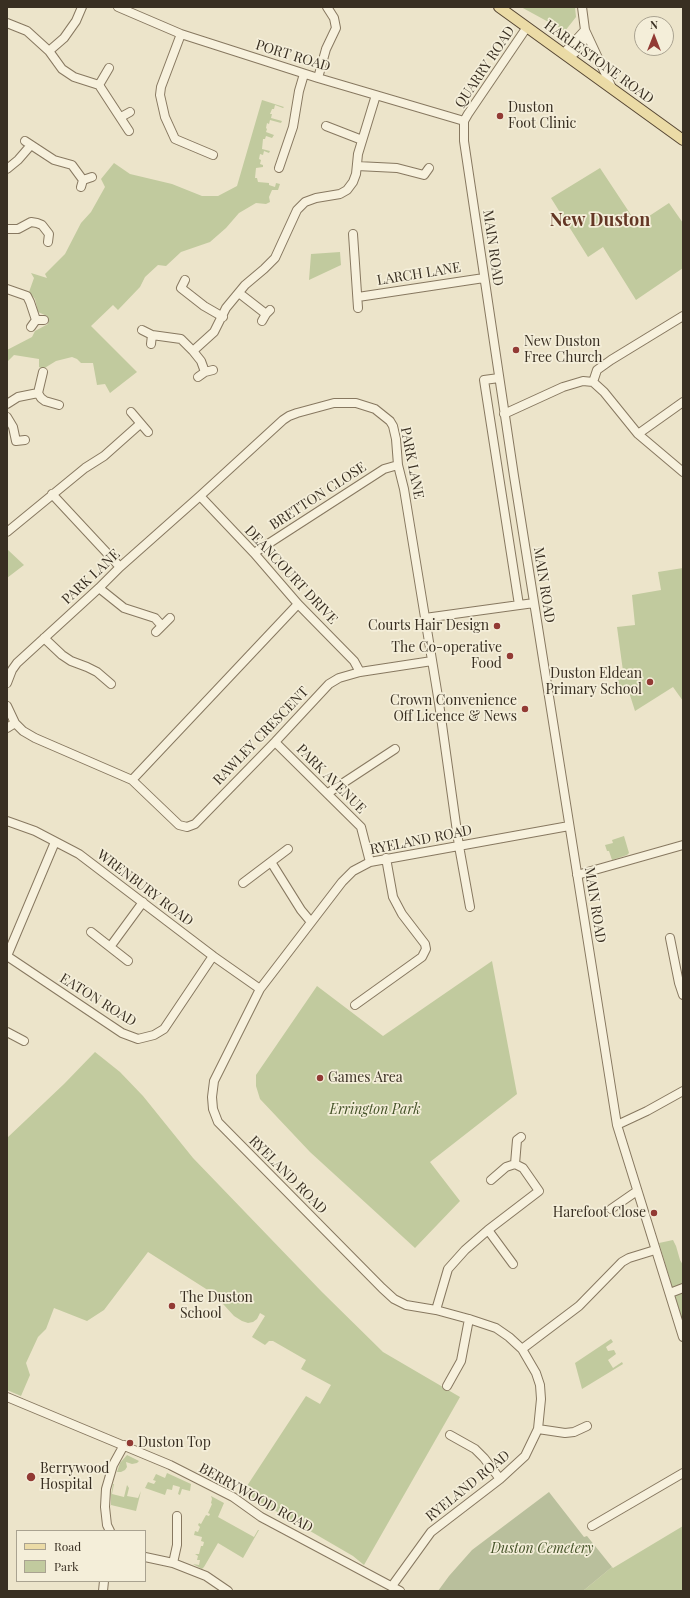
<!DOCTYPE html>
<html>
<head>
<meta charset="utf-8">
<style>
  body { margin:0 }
  #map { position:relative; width:690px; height:1598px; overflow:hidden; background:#ece4ca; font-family:"Playfair Display",serif }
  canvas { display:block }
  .frame { position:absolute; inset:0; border:8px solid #392f22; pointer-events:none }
  .legend { position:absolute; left:16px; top:1530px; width:130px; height:52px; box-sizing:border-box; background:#f4eed9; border:1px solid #a9a290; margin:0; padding:5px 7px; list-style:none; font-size:12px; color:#392f22 }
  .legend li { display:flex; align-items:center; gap:8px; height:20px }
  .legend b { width:20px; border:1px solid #a9a290 }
  .north { position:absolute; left:634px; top:16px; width:40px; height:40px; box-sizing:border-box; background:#f4eed9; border:1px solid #a9a290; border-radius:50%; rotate:0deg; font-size:11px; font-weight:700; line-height:16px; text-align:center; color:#392f22 }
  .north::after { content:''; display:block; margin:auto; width:14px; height:18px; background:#923a34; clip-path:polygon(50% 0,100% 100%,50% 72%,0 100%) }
</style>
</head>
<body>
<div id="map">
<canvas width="690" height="1598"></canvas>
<div class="frame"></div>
<ul class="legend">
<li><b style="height:5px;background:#ebdba6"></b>Road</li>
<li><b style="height:11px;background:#c1ca9e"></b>Park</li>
</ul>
<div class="north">N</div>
</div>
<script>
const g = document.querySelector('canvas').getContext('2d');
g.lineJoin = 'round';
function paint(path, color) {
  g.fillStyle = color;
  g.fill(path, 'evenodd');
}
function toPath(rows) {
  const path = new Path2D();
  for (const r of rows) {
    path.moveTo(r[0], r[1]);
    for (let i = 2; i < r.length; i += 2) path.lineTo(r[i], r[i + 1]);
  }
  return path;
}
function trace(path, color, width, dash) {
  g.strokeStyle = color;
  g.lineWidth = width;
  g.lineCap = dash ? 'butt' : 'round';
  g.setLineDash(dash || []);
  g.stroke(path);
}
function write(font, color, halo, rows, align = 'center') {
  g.font = font + ' "Playfair Display",serif';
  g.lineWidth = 3.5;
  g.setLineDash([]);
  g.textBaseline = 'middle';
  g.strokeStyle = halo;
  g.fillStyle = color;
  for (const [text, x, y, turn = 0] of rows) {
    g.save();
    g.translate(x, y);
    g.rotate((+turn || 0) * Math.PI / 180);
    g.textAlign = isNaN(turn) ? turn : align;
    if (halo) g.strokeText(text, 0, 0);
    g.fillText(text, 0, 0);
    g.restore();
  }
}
paint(toPath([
  [521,7,575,7,576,17,565,31],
  [262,100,284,107,283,108,275,105,274,109,272,109,270,114,272,114,271,118,282,121,281,123,270,120,269,124,267,123,266,128,267,129,266,132,274,135,272,138,266,136,265,139,263,139,262,149,270,151,269,153,264,151,263,155,260,154,259,159,261,160,260,164,263,165,263,167,256,168,255,178,257,178,258,182,269,183,269,185,275,187,276,183,280,184,278,190,272,190,269,197,270,202,266,204,256,203,239,213,226,228,210,242,181,252,166,266,158,265,145,277,140,287,118,310,113,305,91,326,137,372,110,393,105,384,97,385,93,363,81,363,77,359,72,357,56,361,43,369,39,367,39,359,14,355,7,362,7,350,32,337,35,331,48,324,47,316,38,312,35,299,29,292,34,278,31,273,47,278,45,274,65,254,81,223,91,212,105,187,101,179,114,163,130,174,172,184,202,196,218,196,237,186],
  [600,168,637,224,669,203,683,223,683,268,636,300,603,247,588,257,551,198],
  [340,252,341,265,309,280,311,254],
  [7,549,24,565,7,578],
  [683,568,683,701,673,687,635,711,628,689,618,689,616,674,623,671,617,627,635,625,632,595,661,590,658,572],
  [624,836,629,853,627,855,612,860,609,851,607,851,605,845,613,843,612,840],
  [492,961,517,1094,430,1162,460,1201,415,1248,310,1152,260,1099,256,1086,256,1075,317,986,383,1036],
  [95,1052,120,1072,143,1096,193,1158,322,1292,383,1352,460,1397,364,1565,353,1556,243,1492,306,1396,320,1404,331,1385,301,1369,306,1360,273,1341,269,1341,265,1345,252,1337,265,1316,260,1313,257,1319,253,1322,248,1323,242,1321,234,1316,214,1294,148,1252,104,1310,87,1321,54,1308,46,1329,38,1337,26,1363,30,1375,21,1396,7,1390,7,1138,64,1084],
  [673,1240,676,1246,680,1260,683,1265,683,1323,659,1243],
  [611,1339,613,1342,606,1347,608,1351,614,1350,616,1354,608,1360,613,1368,622,1362,623,1364,582,1389,575,1363],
  [127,1455,139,1461,137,1463,132,1464,126,1462,127,1467,125,1470,121,1472,117,1472,120,1463],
  [167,1473,191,1484,190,1491,182,1489,180,1495,178,1494,180,1487,173,1485,172,1490,167,1489,165,1495,145,1488,148,1482,154,1484,156,1481,153,1480,156,1474,165,1478],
  [113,1484,114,1484,112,1494,124,1497,127,1485,129,1488,127,1496,138,1498,141,1491,136,1511,111,1505,111,1495],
  [211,1496,224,1503,218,1517,254,1537,258,1530,259,1530,243,1558,218,1543,204,1567,202,1569,193,1564,199,1565,200,1560,197,1560,198,1556,195,1554,199,1554,201,1546,203,1546,204,1542,201,1541,202,1537,194,1535,195,1531,198,1532,200,1527,198,1525,199,1523,201,1524,206,1515,209,1516,210,1514,208,1513,212,1504,211,1503,212,1499],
  [683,1526,683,1591,583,1591,612,1567,613,1568]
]), '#c1ca9e');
paint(toPath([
  [549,1492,584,1537,587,1536,612,1567,583,1591,438,1591,449,1576,472,1550]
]), '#b9bf9c');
const minor = toPath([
  [82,7,76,21,64,38,49,51,62,69,74,77,99,85,129,131],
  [118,7,181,34,318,78,464,121],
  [7,23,27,31,49,51],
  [527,27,468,114,464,121,464,141,514,476,617,1125,683,1337],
  [585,30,612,88],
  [181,34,161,87,160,95,165,117,175,139,213,155],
  [564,53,585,30],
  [570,57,578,50,584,40,585,30,582,7],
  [318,78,326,49,336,28,334,18,327,7],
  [99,85,109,68],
  [121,117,130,112],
  [326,126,362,140],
  [25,141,54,160,72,165,83,180],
  [357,166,397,168,424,175,429,168],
  [279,168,293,127,299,91,304,74],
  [7,169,18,160,31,145],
  [81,187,83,180,92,177],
  [7,229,18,229,31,222,37,223,42,225,49,234,48,242],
  [353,234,358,308],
  [185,280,181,288,204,306,223,317],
  [7,289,27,296,30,302,36,320],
  [239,293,266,314],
  [358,297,484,278],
  [262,321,266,314,270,310],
  [31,327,36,320,44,320],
  [142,330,152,335,181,339,193,351,214,332,226,308,245,285,264,269,275,258,297,210,305,202,316,198,340,194,347,190,353,182,356,174,358,154,376,95],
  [151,344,152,335],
  [193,351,201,361,205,372],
  [43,372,38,393,41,398,45,401,59,405],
  [198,377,205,372,213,370],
  [499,378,484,380,519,605],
  [593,382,604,392,638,434,683,472],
  [593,382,597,370,611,360,683,316],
  [7,404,18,397,38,393],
  [131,412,148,432],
  [504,414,563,387,583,381,593,382],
  [7,417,13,427,16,441,25,440],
  [638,434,683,402],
  [52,494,120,567],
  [200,496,254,553,298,604,354,661,360,672],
  [7,532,85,468,104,456,140,424],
  [254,553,384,469,398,465],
  [99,588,124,608,155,618,162,626],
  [298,604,132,780,179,825,187,827,195,824,275,742,329,684,339,678,360,672,432,661],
  [425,618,534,603],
  [156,632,170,618],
  [44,638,62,655,71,661,87,667,97,672,111,684],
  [7,683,12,670,17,663,99,588,120,567,200,496,283,420,289,416,297,413,334,403,356,403,375,409,390,421,393,426,396,439,398,465,404,489,439,703,459,846,470,907],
  [7,706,15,723,23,731,35,738,132,780],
  [7,728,15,723],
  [275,742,361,827,370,862],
  [328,793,395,749],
  [7,821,35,831,79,854,213,956,260,989],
  [271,862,301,910,311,922],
  [577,875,683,845],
  [243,883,288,849],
  [91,932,128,961],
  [670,938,679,983,683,995],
  [110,947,143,902],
  [7,956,122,1033,138,1039,154,1035,164,1029,213,956],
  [7,956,55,842],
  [355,1005,422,957,426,949,425,944,402,914,393,897,386,858],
  [7,1032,24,1041],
  [617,1125,647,1111,683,1091],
  [515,1164,517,1140,521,1137],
  [611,1209,637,1191],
  [488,1230,513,1264],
  [670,1293,683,1288],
  [436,1310,448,1269,465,1250,488,1230,539,1191,523,1168,515,1164,506,1167,491,1180],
  [522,1349,579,1306,622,1262,629,1258,655,1250],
  [447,1386,461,1361,469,1319],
  [7,1397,170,1465,233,1497,261,1517,400,1591],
  [538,1429,565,1433,574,1432,587,1426],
  [450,1435,475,1449,484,1458,500,1479],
  [592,1526,683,1473],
  [110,1531,107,1525,105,1507,106,1489,113,1465,124,1445],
  [145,1557,173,1563,206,1576,228,1591],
  [173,1563,177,1545,177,1516],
  [392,1586,431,1532,500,1479,525,1456,538,1429,541,1399,540,1385,536,1373,522,1349,509,1337,496,1328,469,1319,436,1310,406,1305,394,1299,382,1288,218,1122,213,1109,212,1097,214,1081,260,989,342,882,353,871,370,862,569,826],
  [103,1591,104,1581]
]);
const major = toPath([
  [499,7,683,140]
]);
trace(minor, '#877860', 10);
trace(major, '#564633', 12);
trace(minor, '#f7f1dd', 8);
trace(major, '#ebdba6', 10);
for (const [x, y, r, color] of [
  [500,116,4,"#923a34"],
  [516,350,4,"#923a34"],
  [497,626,4,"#923a34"],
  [510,656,4,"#923a34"],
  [650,682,4,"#923a34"],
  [525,709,4,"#923a34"],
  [320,1078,4,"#923a34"],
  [654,1213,4,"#923a34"],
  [172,1306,4,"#923a34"],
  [130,1443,4,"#923a34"],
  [31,1477,5,"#923a34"]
]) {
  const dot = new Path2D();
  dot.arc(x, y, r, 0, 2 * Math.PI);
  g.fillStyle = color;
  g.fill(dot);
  trace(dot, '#f4eed9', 1.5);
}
write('14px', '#392f22', '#f4eed9', [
  ["PORT ROAD",293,56,17],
  ["HARLESTONE ROAD",599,62,36],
  ["QUARRY ROAD",485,67,-56],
  ["MAIN ROAD",493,248,82],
  ["LARCH LANE",419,274,-9],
  ["PARK LANE",412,463,79],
  ["BRETTON CLOSE",318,496,-33],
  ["DEANCOURT DRIVE",291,575,47],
  ["PARK LANE",91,577,-43],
  ["MAIN ROAD",544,585,81],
  ["RAWLEY CRESCENT",261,736,-46],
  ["PARK AVENUE",331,779,45],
  ["RYELAND ROAD",421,840,-11],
  ["WRENBURY ROAD",145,888,37],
  ["MAIN ROAD",595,905,81],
  ["EATON ROAD",98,1000,32],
  ["RYELAND ROAD",288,1175,45],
  ["RYELAND ROAD",468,1486,-39],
  ["BERRYWOOD ROAD",256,1498,29]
]);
write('14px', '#392f22', '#f4eed9', [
  ["Duston",508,108],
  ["Foot Clinic",508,124],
  ["New Duston",524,342],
  ["Free Church",524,358],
  ["Courts Hair Design",489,626,"right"],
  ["The Co-operative",502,648,"right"],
  ["Food",502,664,"right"],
  ["Duston Eldean",642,674,"right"],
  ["Primary School",642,690,"right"],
  ["Crown Convenience",517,701,"right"],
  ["Off Licence & News",517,717,"right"],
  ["Games Area",328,1078],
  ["Harefoot Close",646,1213,"right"],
  ["The Duston",180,1298],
  ["School",180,1314],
  ["Duston Top",138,1443],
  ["Berrywood",40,1469],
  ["Hospital",40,1485]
], 'left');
write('italic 14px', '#46542a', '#f4eed9', [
  ["Errington Park",375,1110],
  ["Duston Cemetery",542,1549]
]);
write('bold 18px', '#633624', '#f4eed9', [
  ["New Duston",600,220]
]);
</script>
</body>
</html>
